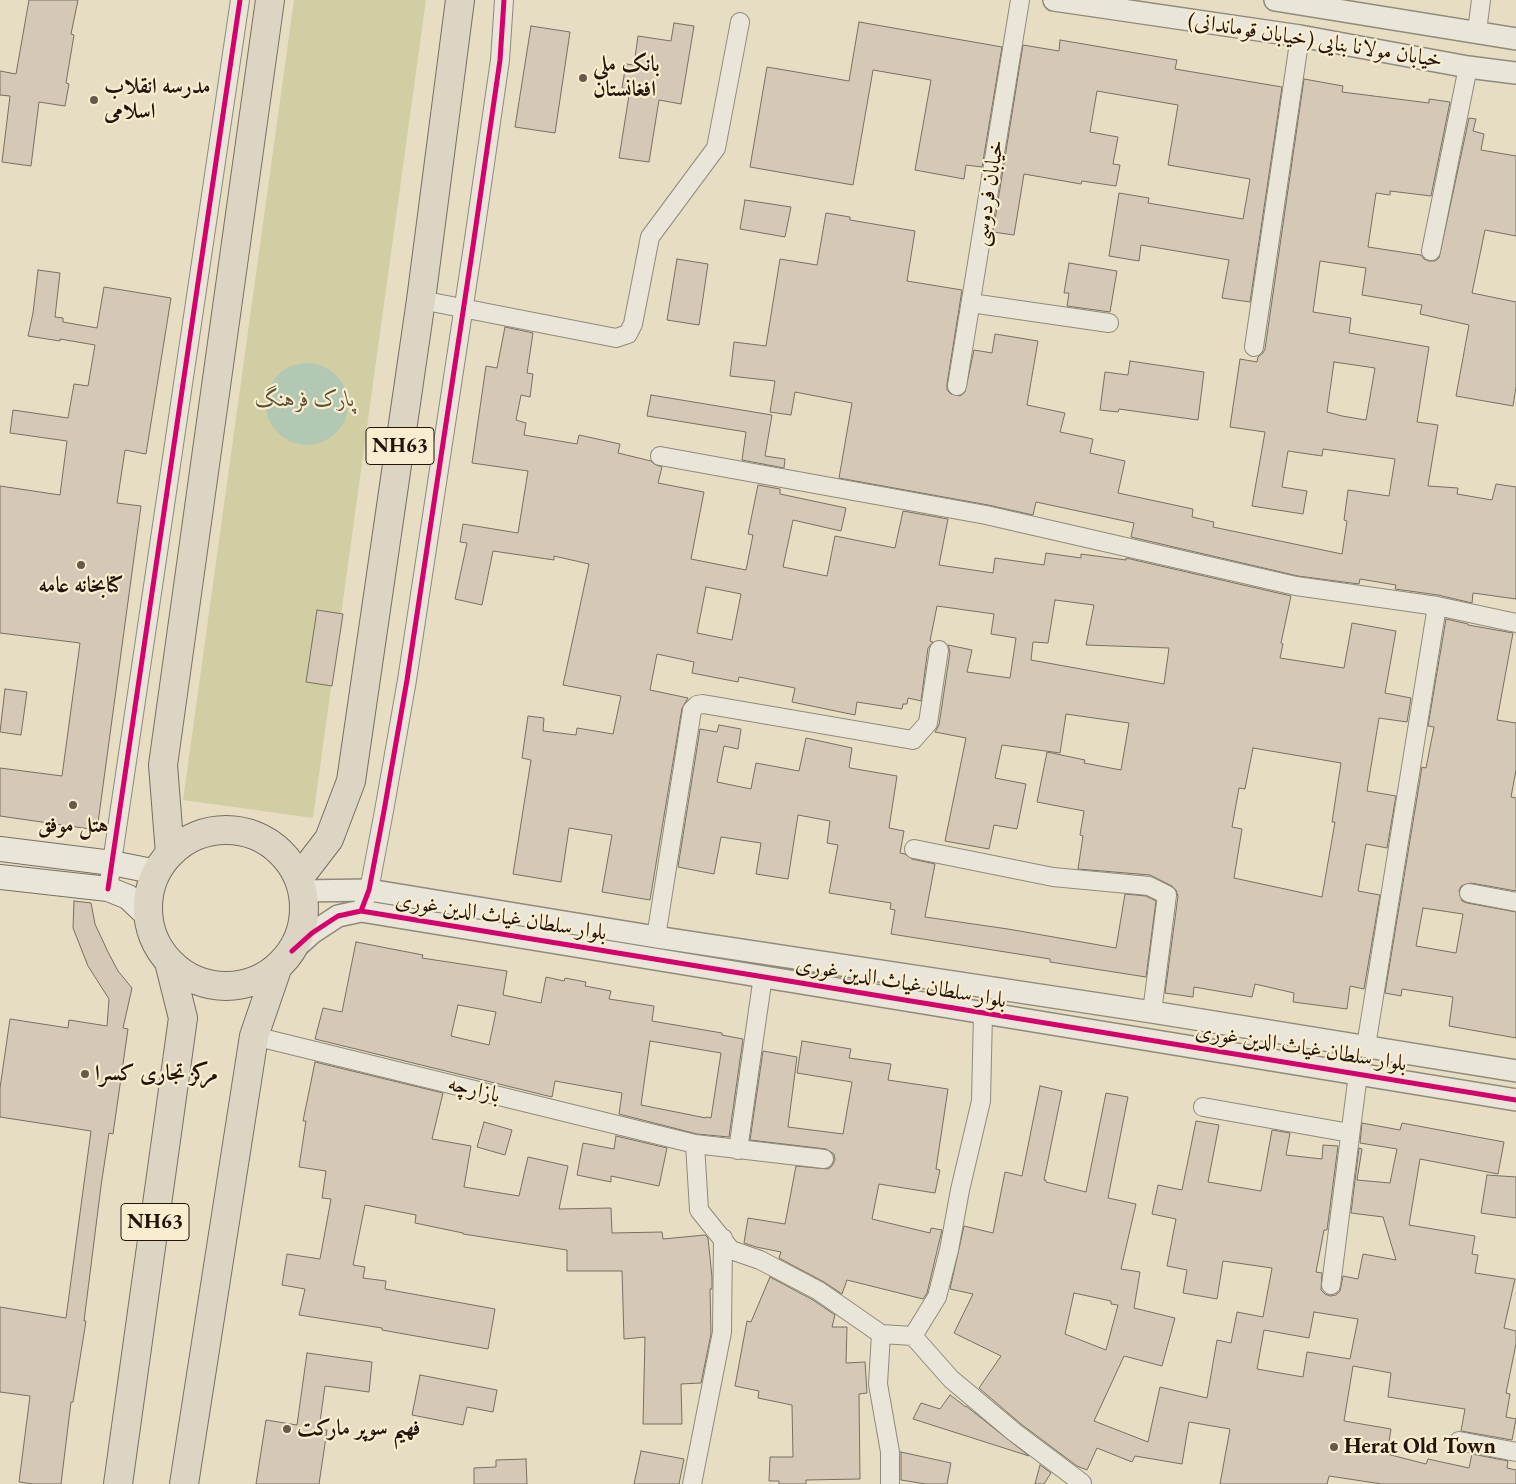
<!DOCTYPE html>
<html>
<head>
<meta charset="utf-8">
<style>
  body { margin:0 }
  canvas { display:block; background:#e6ddc3 }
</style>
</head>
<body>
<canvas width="1516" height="1484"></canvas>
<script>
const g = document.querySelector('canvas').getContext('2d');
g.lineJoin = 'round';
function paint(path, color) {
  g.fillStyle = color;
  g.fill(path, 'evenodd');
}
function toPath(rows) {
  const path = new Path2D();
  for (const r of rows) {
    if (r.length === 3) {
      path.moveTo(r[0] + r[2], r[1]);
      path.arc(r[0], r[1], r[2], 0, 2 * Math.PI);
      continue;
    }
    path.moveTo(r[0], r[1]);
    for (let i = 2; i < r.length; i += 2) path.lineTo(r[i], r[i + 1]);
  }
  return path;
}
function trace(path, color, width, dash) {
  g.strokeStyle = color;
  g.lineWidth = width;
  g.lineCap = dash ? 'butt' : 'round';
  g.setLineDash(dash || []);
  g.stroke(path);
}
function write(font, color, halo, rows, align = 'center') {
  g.font = font + ' "EB Garamond",Amiri,serif';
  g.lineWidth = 4.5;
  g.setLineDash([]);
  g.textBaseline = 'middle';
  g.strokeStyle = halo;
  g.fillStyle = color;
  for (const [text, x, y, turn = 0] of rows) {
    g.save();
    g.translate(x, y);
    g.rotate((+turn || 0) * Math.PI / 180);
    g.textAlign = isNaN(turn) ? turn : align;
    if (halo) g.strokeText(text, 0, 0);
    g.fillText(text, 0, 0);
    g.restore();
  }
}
paint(toPath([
  [294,0,426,0,313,818,183,800]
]), '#d2cea3');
paint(toPath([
  [307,404,41]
]), '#b2c8b3');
const building = toPath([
  [29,0,78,0,71,34,74,35,66,83,69,84,65,106,39,102,31,166,2,162,10,96,0,95,0,71,16,74,29,0],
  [859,22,1002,47,982,167,966,165,964,179,915,170,931,80,873,70,853,185,750,167,767,67,849,81,859,22],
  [674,23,694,26,681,104,659,100,649,162,619,158,630,89,622,88,626,64,634,65,638,36,671,41,674,23],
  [531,26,570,32,555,133,515,127,531,26],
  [1060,40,1177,60,1175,69,1282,87,1250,302,1222,298,1229,260,1141,245,1139,261,1109,256,1119,193,1149,198,1148,203,1243,219,1250,179,1168,165,1178,105,1097,91,1090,132,1118,137,1113,164,1120,165,1116,186,1082,181,1081,184,1024,174,1014,235,993,232,1023,45,1059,51,1060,40],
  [1304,79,1343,86,1342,92,1429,103,1429,99,1450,102,1431,196,1390,191,1390,195,1376,193,1368,247,1421,255,1424,259,1429,261,1435,261,1439,258,1469,118,1476,119,1473,131,1484,134,1481,150,1516,156,1516,236,1485,230,1472,293,1516,302,1516,387,1513,406,1456,396,1469,325,1420,314,1422,305,1362,295,1366,268,1320,261,1313,312,1351,318,1349,333,1429,347,1417,422,1438,425,1428,486,1458,488,1457,494,1492,500,1496,484,1516,487,1516,599,1473,593,1472,603,1438,595,1395,589,1396,585,1360,579,1359,584,1298,576,1131,537,1134,523,1036,502,1033,515,988,505,839,478,852,403,795,392,791,415,770,412,775,381,730,376,734,342,766,346,780,259,817,265,826,213,850,217,850,220,915,231,907,281,962,290,947,384,947,390,951,394,960,396,965,392,974,350,992,353,995,334,1038,341,1027,405,1065,413,1060,432,1093,439,1090,453,1125,461,1118,493,1193,509,1192,517,1214,522,1213,527,1342,554,1347,521,1344,520,1348,490,1389,496,1395,459,1323,449,1322,456,1288,451,1282,487,1307,491,1303,514,1252,506,1265,432,1230,427,1240,359,1257,362,1258,357,1263,353,1265,349,1304,79],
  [1334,362,1375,368,1366,420,1342,416,1327,412,1334,362],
  [745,200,791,207,785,237,740,229,745,200],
  [677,259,708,264,699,325,667,320,677,259],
  [1069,263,1117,271,1110,312,1067,306,1069,293,1064,293,1069,263],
  [38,270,60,273,55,317,63,318,63,322,97,328,104,287,171,298,146,454,125,450,117,503,141,506,97,830,0,816,0,768,62,776,80,643,0,633,0,486,60,495,67,441,10,433,13,410,68,418,74,384,88,386,95,345,60,339,60,341,28,336,33,313,38,270],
  [505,327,533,333,527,373,533,374,530,397,521,395,516,420,526,423,524,435,577,444,579,435,620,444,618,453,651,461,654,464,662,467,658,483,704,492,691,559,746,570,753,535,748,534,758,485,780,489,780,494,846,508,841,531,793,520,783,567,827,576,835,536,895,548,903,511,948,519,939,565,993,573,995,558,1044,565,1046,553,1081,558,1081,554,1126,560,1126,558,1291,596,1281,643,1283,644,1280,658,1344,668,1352,623,1396,631,1385,693,1411,698,1407,722,1379,718,1367,791,1396,796,1387,848,1366,844,1358,891,1380,895,1364,989,1350,986,1347,1009,1293,1002,1294,993,1255,984,1252,997,1194,987,1193,997,1165,993,1178,896,1176,890,1172,886,1150,875,1078,869,1083,836,1080,835,1084,811,1037,802,1047,752,1085,760,1084,763,1121,770,1129,723,1066,714,1060,753,1002,745,995,778,1026,784,1017,829,994,825,989,849,945,841,966,738,935,732,939,725,950,652,948,645,972,650,967,672,1010,678,1016,638,991,634,994,614,937,606,930,641,933,642,928,648,921,701,908,698,907,704,903,704,902,709,857,702,855,715,792,702,795,688,739,677,738,682,692,673,694,662,657,654,650,690,688,698,682,708,650,900,602,892,612,835,569,828,561,882,513,874,531,760,522,758,528,716,544,718,543,731,576,735,577,728,613,734,621,696,563,685,589,564,554,556,554,560,493,551,482,605,455,599,467,543,460,542,463,524,518,533,528,471,472,463,486,366,497,368,505,327],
  [706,587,741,594,732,640,697,633,706,587],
  [1055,600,1094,605,1086,645,1169,648,1164,684,1031,660,1033,642,1048,643,1055,600],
  [1253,748,1341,763,1332,822,1335,822,1322,897,1234,878,1242,829,1232,827,1239,788,1245,789,1253,748],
  [1130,361,1204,372,1198,420,1119,409,1118,412,1100,410,1105,372,1128,375,1130,361],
  [651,395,772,415,765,456,785,459,784,468,742,460,746,432,647,416,651,395],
  [317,610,343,614,332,686,306,682,317,610],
  [1446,619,1468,624,1468,625,1513,633,1497,720,1516,723,1516,770,1511,797,1516,798,1516,891,1471,883,1461,886,1459,891,1462,901,1467,903,1516,912,1516,1038,1449,1026,1453,997,1402,989,1401,996,1385,993,1422,767,1426,768,1434,727,1428,726,1446,619],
  [1423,908,1463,914,1456,953,1416,946,1423,908],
  [5,689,27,692,21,735,0,732,5,689],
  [719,725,741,729,738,749,724,746,717,782,751,789,756,763,799,771,806,738,852,748,849,767,850,768,897,776,889,828,904,831,900,853,905,854,912,859,935,864,925,917,1008,929,1116,948,1125,894,1146,896,1156,901,1146,977,1050,962,1050,959,891,934,895,910,890,909,891,903,829,893,838,845,827,843,830,821,798,815,788,879,756,874,761,843,721,837,714,874,678,867,700,729,717,732,719,725],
  [74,901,91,903,95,924,108,952,118,971,132,988,123,1028,128,1029,113,1134,109,1133,101,1186,84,1321,86,1321,73,1402,71,1402,61,1484,33,1484,19,1482,30,1396,0,1392,0,1307,66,1318,91,1131,0,1117,0,1088,10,1019,68,1028,69,1020,107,1026,109,999,88,966,73,928,74,901],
  [356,942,423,955,422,958,507,971,503,995,541,1003,546,977,564,981,565,978,586,982,585,986,611,991,609,999,654,1006,652,1021,722,1033,722,1035,743,1039,729,1137,697,1134,619,1114,622,1093,555,1081,552,1097,315,1039,323,1008,342,1012,356,942],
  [458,1005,496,1012,489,1045,451,1036,458,1005],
  [650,1041,721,1053,711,1118,706,1117,706,1118,641,1105,650,1041],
  [802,1041,851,1049,849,1058,891,1064,888,1080,948,1089,936,1169,940,1170,935,1193,879,1184,872,1219,930,1233,931,1228,942,1230,927,1293,923,1299,847,1280,842,1294,824,1282,779,1258,781,1252,756,1247,744,1243,748,1218,785,1224,796,1166,828,1169,832,1166,835,1160,834,1154,826,1149,750,1140,763,1051,797,1057,788,1127,843,1134,852,1082,797,1073,802,1041],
  [315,1062,443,1093,432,1139,471,1146,464,1187,519,1196,528,1157,568,1166,559,1209,611,1208,612,1233,662,1232,663,1239,705,1235,708,1238,712,1277,712,1289,710,1289,711,1334,701,1383,681,1384,682,1424,643,1424,645,1337,624,1339,622,1271,567,1271,567,1250,463,1234,463,1233,415,1223,416,1215,365,1205,353,1265,365,1267,363,1278,386,1281,385,1289,495,1309,488,1349,382,1330,382,1328,299,1315,305,1289,282,1285,287,1254,320,1259,331,1199,322,1198,326,1171,299,1167,306,1121,303,1121,315,1062],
  [1040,1086,1062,1091,1044,1180,1046,1180,1046,1182,1086,1192,1106,1093,1128,1097,1108,1198,1136,1204,1121,1269,1140,1272,1134,1308,1175,1318,1162,1366,1124,1356,1094,1421,1148,1442,1160,1387,1207,1398,1217,1340,1231,1343,1237,1312,1263,1317,1272,1268,1223,1261,1217,1299,1183,1293,1187,1270,1167,1266,1176,1219,1152,1214,1158,1185,1182,1190,1196,1121,1219,1125,1208,1182,1261,1191,1272,1130,1290,1133,1286,1155,1322,1159,1323,1145,1338,1146,1327,1230,1324,1230,1316,1272,1322,1273,1321,1290,1325,1294,1330,1296,1336,1295,1340,1291,1343,1276,1358,1279,1363,1254,1396,1260,1383,1217,1351,1213,1359,1148,1362,1149,1357,1180,1390,1183,1397,1149,1360,1143,1362,1123,1400,1130,1402,1123,1504,1142,1498,1174,1420,1159,1409,1225,1475,1236,1472,1254,1478,1255,1475,1273,1515,1279,1504,1328,1516,1331,1516,1344,1506,1393,1510,1394,1506,1417,1516,1419,1512,1440,1461,1431,1465,1409,1388,1397,1391,1373,1353,1366,1344,1421,1391,1429,1387,1454,1426,1464,1428,1459,1469,1468,1472,1454,1508,1461,1507,1468,1516,1470,1516,1484,1382,1484,1329,1476,1327,1484,1220,1484,1230,1429,1189,1422,1182,1464,1135,1456,1132,1462,1097,1448,1087,1470,1077,1466,1021,1424,979,1388,1001,1356,954,1333,973,1294,950,1289,964,1226,993,1233,1005,1172,1022,1176,1040,1086],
  [1074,1293,1111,1301,1111,1304,1118,1305,1106,1350,1065,1334,1074,1293],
  [1314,1312,1358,1319,1350,1359,1307,1352,1303,1377,1257,1369,1264,1330,1309,1338,1314,1312],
  [484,1122,512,1130,505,1155,477,1147,484,1122],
  [616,1136,667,1148,659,1186,611,1176,611,1182,577,1175,583,1143,614,1149,616,1136],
  [1487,1175,1516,1177,1516,1218,1481,1213,1487,1175],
  [770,1277,813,1300,835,1315,832,1327,847,1327,846,1363,865,1362,867,1393,859,1394,860,1479,806,1480,806,1484,779,1484,779,1481,769,1481,770,1457,793,1457,792,1405,758,1398,759,1391,735,1386,747,1321,751,1322,770,1277],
  [307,1353,372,1362,369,1392,325,1386,319,1429,327,1430,319,1484,256,1484,266,1420,297,1425,307,1353],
  [420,1375,497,1390,493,1412,467,1407,463,1425,412,1415,420,1375],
  [950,1395,966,1407,966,1406,1029,1456,913,1419,921,1403,940,1409,950,1395],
  [641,1451,684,1459,679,1484,634,1484,641,1451],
  [901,1452,951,1463,947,1484,926,1484,901,1480,901,1452],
  [526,1459,527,1484,474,1484,474,1468,496,1467,496,1460,526,1459],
  [1040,1465,1051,1473,1044,1484,1035,1484,1040,1465]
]);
paint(building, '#d6c8b6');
trace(building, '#777062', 1);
const minor = toPath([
  [1477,31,1481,0],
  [1431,251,1468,67],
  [421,300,616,338,628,334,633,324,650,237,716,148,740,22],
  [971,303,1109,323],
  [1254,347,1300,36],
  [957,386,1020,0],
  [660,456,986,515,1296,586,1437,606,1516,623],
  [914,849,1053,877,1149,886,1167,895,1152,1012],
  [108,889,240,0],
  [1469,893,1516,902],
  [364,902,369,890,384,811,407,680,473,246,500,60,504,0],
  [656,937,692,710,697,705,703,704,913,740,928,723,939,650],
  [254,1036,695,1144,824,1159],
  [1366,1046,1437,606],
  [1203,1107,1350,1133],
  [695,1144,699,1210,731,1250,760,1260,819,1291,881,1334,878,1384,890,1452,890,1484],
  [738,1150,763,976],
  [1331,1285,1358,1074],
  [881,1334,913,1336,937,1297,949,1250,960,1190,981,1101,983,1013],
  [913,1336,951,1379,1014,1432,1082,1483],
  [1459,1441,1516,1452],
  [692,1484,722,1332,723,1238]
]);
const tertiary = toPath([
  [1054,0,1300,36,1468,67,1516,73],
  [1275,0,1516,39],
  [301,891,369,890,656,937,1152,1012,1516,1071],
  [292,951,312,933,338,916,361,911,1516,1100]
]);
const secondary = toPath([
  [0,849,112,863,157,872],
  [0,877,108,889,128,897,148,916,154,937]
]);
const trunk = toPath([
  [226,908,78],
  [170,854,163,765,270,0],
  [299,878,329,839,351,781,421,300,460,0],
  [118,1484,183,1018,169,962],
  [184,1484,254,1036,277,969]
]);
trace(minor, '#918a7b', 20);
trace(tertiary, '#918a7b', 24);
trace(secondary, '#777062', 26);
trace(trunk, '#777062', 30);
trace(minor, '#e9e5d8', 18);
trace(tertiary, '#e9e5d8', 21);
trace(secondary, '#e9e5d8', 24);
trace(trunk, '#ddd5c3', 28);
trace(toPath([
  [108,889,240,0],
  [361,911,369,890,384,811,407,680,473,246,500,60,504,0],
  [292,951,312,933,338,916,361,911,1516,1100]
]), '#d6006c', 5);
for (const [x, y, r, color] of [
  [583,78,5,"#685a4b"],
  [94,100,5,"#685a4b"],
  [81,565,5,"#685a4b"],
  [73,805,5,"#685a4b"],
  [85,1074,5,"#685a4b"],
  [287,1429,5,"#685a4b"],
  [1334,1447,5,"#685a4b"]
]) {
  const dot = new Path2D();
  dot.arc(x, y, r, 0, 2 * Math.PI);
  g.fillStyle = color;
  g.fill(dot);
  trace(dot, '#f8edce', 2);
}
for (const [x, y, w] of [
  [400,446,68],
  [155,1222,68]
]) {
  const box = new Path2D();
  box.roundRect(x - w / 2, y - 18.5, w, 37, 4);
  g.fillStyle = '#f8edce';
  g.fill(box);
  trace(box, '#24130a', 1);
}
write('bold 21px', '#24130a', null, [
  ["NH63",400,446],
  ["NH63",155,1222]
]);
write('22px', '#24130a', '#f8edce', [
  ["خیابان مولانا بنایی (خیابان قوماندانی)",1315,41,9],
  ["خیابان فردوسی",989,193,-81],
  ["بلوار سلطان غیاث الدین غوری",501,917,9],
  ["بلوار سلطان غیاث الدین غوری",901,983,10],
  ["بلوار سلطان غیاث الدین غوری",1301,1048,9],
  ["بازارچه",474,1090,14]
]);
write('bold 22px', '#24130a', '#f8edce', [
  ["بانک ملی",593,65],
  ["افغانستان",593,90],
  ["مدرسه انقلاب",104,87],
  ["اسلامی",104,112],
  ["کتابخانه عامه",81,586,"center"],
  ["هتل موفق",73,826,"center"],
  ["مرکز تجاری کسرا",95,1074],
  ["فهیم سوپر مارکت",297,1429],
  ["Herat Old Town",1344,1447]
], 'left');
write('italic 22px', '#5b5036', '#f8edce', [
  ["پارک فرهنگ",305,400]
]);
</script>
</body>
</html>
